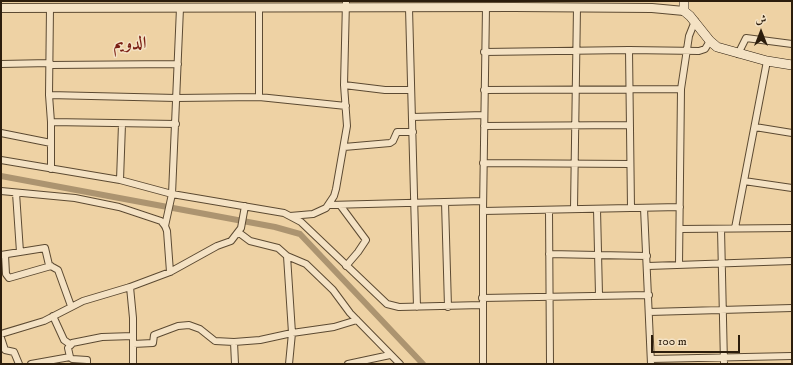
<!DOCTYPE html>
<html>
<head>
<meta charset="utf-8">
<style>
  body { margin:0 }
  #map { position:relative; width:793px; height:365px; overflow:hidden; background:#eed2a4; font-family:"IM FELL DW Pica",Amiri,serif }
  canvas { display:block }
  .frame { position:absolute; inset:0; border:2px solid #2c1d0c; pointer-events:none }
  .north { position:absolute; left:741px; top:12px; width:40px; height:40px; -webkit-text-stroke:3px #f4e2c4; paint-order:stroke; rotate:0deg; font-size:11px; font-weight:700; line-height:16px; text-align:center; color:#2c1d0c }
  .north::after { content:''; display:block; margin:auto; width:14px; height:18px; background:#2c1d0c; clip-path:polygon(50% 0,100% 100%,50% 72%,0 100%) }
  .scale { position:absolute; left:651px; top:335px; width:89px; height:18px; box-sizing:border-box; border:2px solid #2c1d0c; border-top:0; padding-left:5px; font-size:12px; line-height:14px; white-space:nowrap; color:#2c1d0c; -webkit-text-stroke:3px #f4e2c4; paint-order:stroke }
</style>
</head>
<body>
<div id="map">
<canvas width="793" height="365"></canvas>
<div class="frame"></div>
<div class="north">ش</div>
<div class="scale">100 m</div>
</div>
<script>
const g = document.querySelector('canvas').getContext('2d');
g.lineJoin = 'round';
function toPath(rows) {
  const path = new Path2D();
  for (const r of rows) {
    path.moveTo(r[0], r[1]);
    for (let i = 2; i < r.length; i += 2) path.lineTo(r[i], r[i + 1]);
  }
  return path;
}
function trace(path, color, width, dash) {
  g.strokeStyle = color;
  g.lineWidth = width;
  g.lineCap = dash ? 'butt' : 'round';
  g.setLineDash(dash || []);
  g.stroke(path);
}
function write(font, color, halo, rows, align = 'center') {
  g.font = font + ' "IM FELL DW Pica",Amiri,serif';
  g.lineWidth = 3;
  g.setLineDash([]);
  g.textBaseline = 'middle';
  g.strokeStyle = halo;
  g.fillStyle = color;
  for (const [text, x, y, turn = 0] of rows) {
    g.save();
    g.translate(x, y);
    g.rotate((+turn || 0) * Math.PI / 180);
    g.textAlign = isNaN(turn) ? turn : align;
    if (halo) g.strokeText(text, 0, 0);
    g.fillText(text, 0, 0);
    g.restore();
  }
}
trace(toPath([
  [1,176,275,227,300,234,423,364]
]), '#ac9470', 6);
const minor = toPath([
  [50,8,49,95,51,122,51,169],
  [409,8,417,307],
  [629,50,631,208],
  [484,52,629,50,699,51,705,49,710,41],
  [738,54,746,38,792,44],
  [1,64,50,63],
  [50,65,178,64],
  [344,85,385,90,410,90],
  [484,90,681,89],
  [49,95,176,98,259,97,346,106],
  [259,97,259,8],
  [412,117,484,115],
  [51,122,176,124],
  [484,126,630,125],
  [755,127,792,133],
  [1,133,51,143],
  [344,147,390,143,393,141,397,132,413,132],
  [1,160,120,180,172,194,284,213,301,222,387,304,399,307,482,305],
  [483,163,630,164],
  [120,180,122,124],
  [744,181,792,188],
  [1,191,75,198,119,207,161,221,165,226,167,231,170,272],
  [16,193,20,252],
  [445,202,448,307],
  [329,205,483,201],
  [340,205,366,240,358,252,346,266],
  [644,208,651,364],
  [574,209,577,7],
  [597,209,599,295],
  [549,210,550,364],
  [483,211,680,207],
  [290,216,313,214,326,208,334,196,336,189,347,126,344,85,346,1],
  [165,226,172,194,180,8],
  [735,228,767,61],
  [680,229,792,228],
  [721,229,724,364],
  [238,232,250,241,278,248,287,256,306,264,333,290,350,313,400,364],
  [549,254,647,256],
  [1,255,45,248,49,265,58,270,71,306],
  [5,255,6,274,9,278,51,266],
  [287,256,292,333,289,364],
  [679,265,681,89,689,36,695,21],
  [648,266,792,261],
  [130,287,133,318,133,364],
  [482,298,649,295],
  [649,312,792,308],
  [53,316,64,340,71,345],
  [1,334,44,321,83,301,130,287,170,272,217,246,231,241,241,228,245,206],
  [1,338,5,350,14,352,19,364],
  [234,342,235,364],
  [133,344,153,343,154,335,178,326,189,325,200,329,215,341,234,342,260,340,292,333,334,327,357,320],
  [651,359,792,356],
  [31,364,70,357],
  [87,364,87,360,72,359,70,357,68,348,72,343,102,337,133,336],
  [348,364,390,355],
  [483,364,483,211,486,7]
]);
const tertiary = toPath([
  [1,8,514,7,652,8,684,11]
]);
const secondary = toPath([
  [684,1,684,11,690,16,710,41,717,47,767,61,792,65]
]);
trace(minor, '#5c4a32', 8);
trace(tertiary, '#5c4a32', 10);
trace(secondary, '#2c1d0c', 10);
trace(minor, '#f4e2c4', 6);
trace(tertiary, '#f4e2c4', 8);
trace(secondary, '#f4e2c4', 9);
write('bold 17px', '#7a1f14', '#f4e2c4', [
  ["الدويم",130,44]
]);
</script>
</body>
</html>
